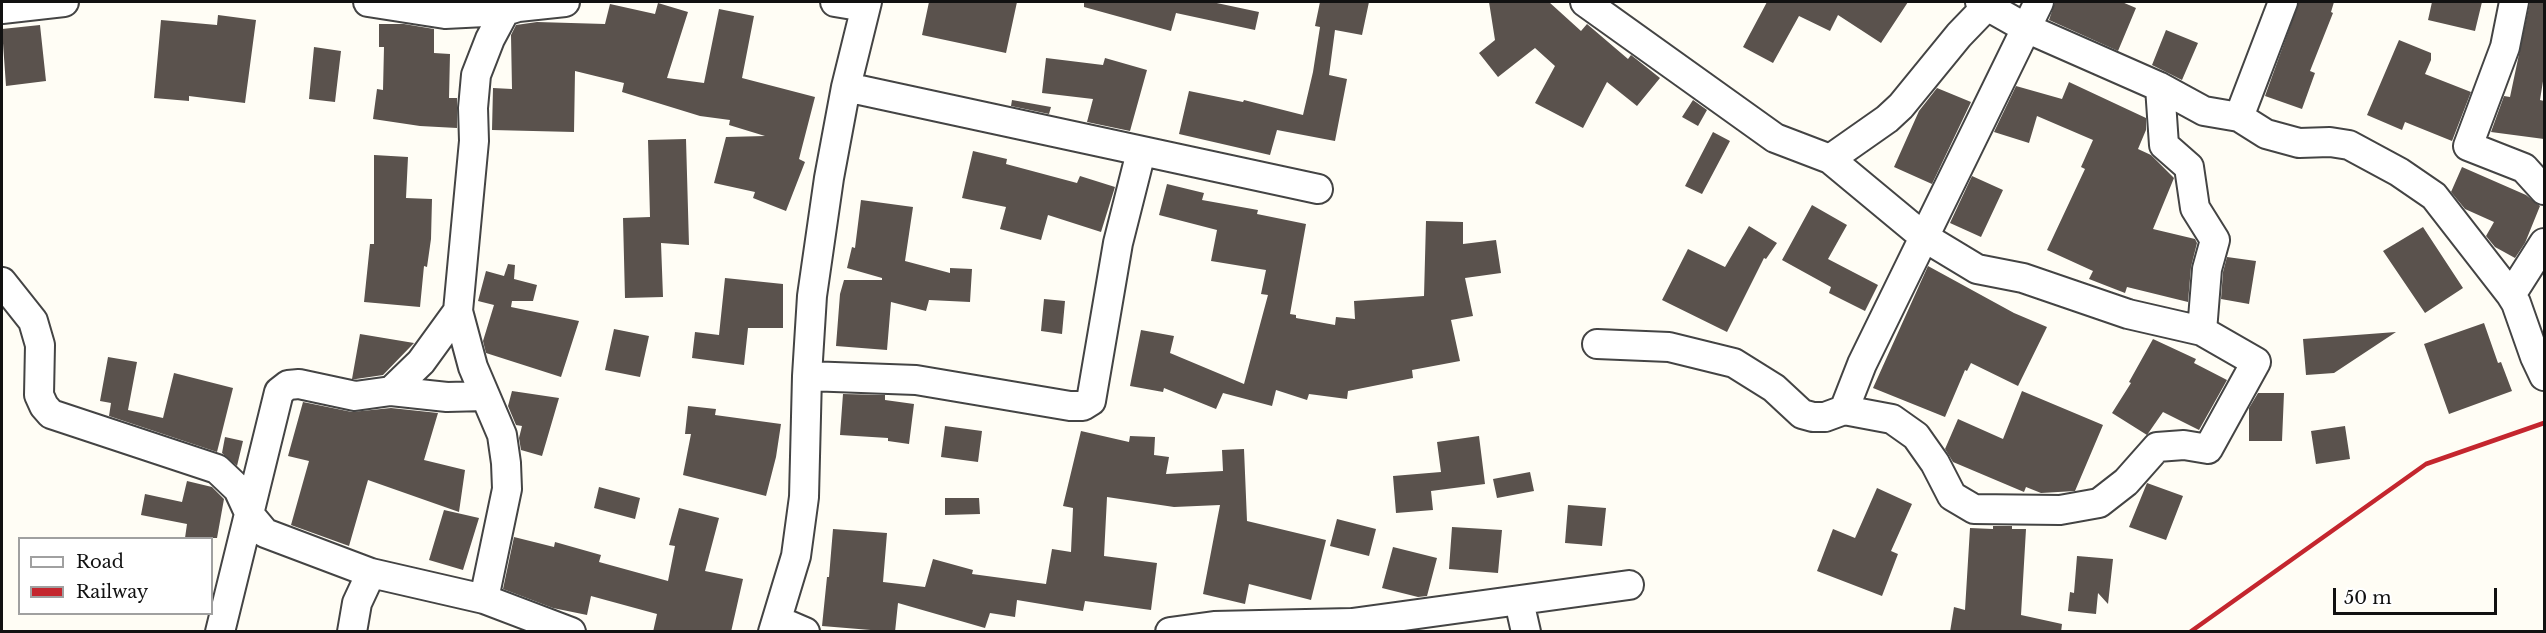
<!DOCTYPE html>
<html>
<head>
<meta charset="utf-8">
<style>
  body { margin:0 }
  #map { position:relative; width:2546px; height:633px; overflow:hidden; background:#fffdf5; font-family:"Libre Baskerville",serif }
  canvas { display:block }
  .frame { position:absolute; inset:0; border:3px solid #111; pointer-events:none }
  .legend { position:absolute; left:18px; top:537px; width:195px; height:78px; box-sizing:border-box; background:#fff; border:2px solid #a0a0a0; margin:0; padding:8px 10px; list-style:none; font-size:18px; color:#111 }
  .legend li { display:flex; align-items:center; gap:12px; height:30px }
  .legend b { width:30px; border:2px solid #a0a0a0 }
  .scale { position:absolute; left:2333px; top:588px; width:164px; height:27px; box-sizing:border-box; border:3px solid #111; border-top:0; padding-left:8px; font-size:18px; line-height:21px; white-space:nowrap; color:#111; -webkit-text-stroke:4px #fff; paint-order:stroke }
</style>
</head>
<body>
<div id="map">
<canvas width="2546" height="633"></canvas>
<div class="frame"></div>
<ul class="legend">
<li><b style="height:8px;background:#fff"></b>Road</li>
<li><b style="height:8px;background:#c4262e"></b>Railway</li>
</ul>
<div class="scale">50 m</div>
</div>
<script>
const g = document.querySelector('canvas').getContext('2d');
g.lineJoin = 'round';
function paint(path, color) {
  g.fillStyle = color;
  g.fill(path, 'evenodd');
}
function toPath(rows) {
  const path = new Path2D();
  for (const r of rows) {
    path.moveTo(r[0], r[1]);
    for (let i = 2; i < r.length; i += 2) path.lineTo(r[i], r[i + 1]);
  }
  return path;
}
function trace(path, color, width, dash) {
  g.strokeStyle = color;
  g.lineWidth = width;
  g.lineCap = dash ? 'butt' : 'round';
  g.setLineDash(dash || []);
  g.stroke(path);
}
paint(toPath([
  [929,2,1017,2,1006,53,922,35],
  [1084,2,1212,2,1259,12,1255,30,1176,13,1171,31,1084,7],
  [1320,2,1369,2,1362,35,1335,30,1329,75,1347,79,1335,141,1277,130,1270,155,1179,134,1189,91,1243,102,1244,100,1303,115,1313,72,1320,27,1315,26],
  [1489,2,1549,2,1581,31,1587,24,1628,59,1631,55,1660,78,1637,106,1607,82,1583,128,1535,103,1555,66,1535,48,1498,77,1479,53,1495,40],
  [1767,2,1908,2,1881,43,1838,15,1830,31,1799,16,1773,63,1743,47],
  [2055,2,2122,2,2136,8,2118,51,2049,20],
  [2299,2,2334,2,2331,12,2333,13,2310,71,2315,73,2302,109,2265,96],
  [2432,2,2482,2,2475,31,2428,20],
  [2530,2,2544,2,2544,75,2540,100,2544,101,2544,139,2491,132,2504,96,2510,97],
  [658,3,688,12,667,78,704,83,719,9,754,16,742,78,815,97,799,159,805,162,786,211,753,198,755,192,714,183,726,137,765,136,729,125,730,120,700,116,622,92,624,83,575,71,574,132,492,130,493,88,512,89,511,35,516,25,537,22,605,24,610,4,655,14],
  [218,15,256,20,245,103,189,96,189,101,154,98,161,20,217,25],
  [379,24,404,24,434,29,434,53,450,54,449,98,457,98,457,128,420,126,373,119,377,89,383,90,384,47,379,47],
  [40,25,46,81,6,86,2,29],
  [2166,30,2198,43,2182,80,2152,65],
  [2399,40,2431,53,2431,60,2425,74,2471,92,2452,141,2405,122,2402,130,2367,115],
  [314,47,341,51,335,102,309,99],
  [1046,58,1103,65,1105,58,1147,70,1130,131,1087,122,1093,99,1042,93],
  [2069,82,2146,118,2146,130,2138,149,2151,155,2174,178,2153,229,2195,239,2197,243,2191,267,2188,302,2127,287,2125,293,2089,279,2093,271,2047,250,2085,169,2081,167,2093,140,2037,116,2029,143,1994,132,2016,86,2062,99],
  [1937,88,1971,102,1932,184,1894,167,1919,111],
  [1012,100,1051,107,1049,114,1011,106],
  [1693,100,1707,110,1698,126,1682,117],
  [1713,132,1730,141,1702,194,1685,186],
  [686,139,689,245,661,243,663,297,625,298,623,218,650,217,648,140],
  [973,151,1007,159,1006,164,1077,183,1080,176,1115,187,1101,232,1048,215,1041,240,1000,229,1006,207,962,198],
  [374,155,408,157,406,198,432,199,431,239,427,267,424,266,420,307,364,302,370,244,374,244],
  [2462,167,2526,195,2540,206,2525,243,2515,258,2495,247,2486,236,2494,222,2465,209,2451,192],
  [1972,176,2003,190,1981,237,1950,223],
  [1167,184,1204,193,1202,200,1258,210,1257,214,1306,224,1290,314,1296,315,1296,318,1335,325,1336,317,1355,319,1354,301,1424,296,1426,221,1463,222,1463,244,1496,240,1501,273,1465,278,1473,316,1451,320,1460,361,1412,370,1413,378,1348,391,1347,399,1309,394,1307,400,1276,390,1272,406,1223,393,1216,409,1164,388,1163,392,1130,386,1141,330,1174,336,1170,353,1244,384,1268,295,1261,294,1266,270,1211,261,1217,230,1159,215],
  [861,200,913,207,905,261,950,273,950,268,972,269,970,302,929,300,926,311,891,302,887,350,836,346,840,294,844,280,882,280,882,278,847,268,852,247,855,248],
  [1812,205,1847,225,1828,259,1878,285,1865,311,1829,293,1831,287,1782,260],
  [1749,226,1777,243,1766,259,1764,258,1727,332,1662,300,1688,249,1725,267],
  [2423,227,2463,288,2425,313,2383,251],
  [2227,257,2256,261,2249,304,2221,299,2223,272],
  [508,264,515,265,514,279,537,285,533,301,512,301,511,307,579,321,561,377,486,353,483,341,494,305,478,301,486,271,504,276],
  [1928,266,2014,313,2047,327,2018,386,1971,363,1967,371,1965,370,1945,417,1873,388],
  [725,278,783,284,783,328,748,328,744,365,692,358,695,332,719,335],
  [1044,299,1065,301,1062,334,1041,331],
  [2484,323,2498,363,2501,362,2512,391,2449,414,2424,344],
  [614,329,649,336,640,377,605,370],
  [2396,332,2334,373,2306,375,2303,339],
  [360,334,414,343,383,375,356,379,352,379],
  [2153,339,2196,359,2194,363,2227,380,2199,430,2163,412,2147,435,2112,413,2131,383,2129,382],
  [108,357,137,362,128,410,163,418,174,373,233,388,217,452,109,416,111,403,100,401],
  [512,391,559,398,542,456,521,450,519,438,522,426,516,425,508,406],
  [2022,391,2103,425,2075,491,2041,493,2026,487,2024,492,1953,462,1945,449,1958,419,2003,439],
  [2258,393,2284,393,2282,441,2249,441,2249,408],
  [843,394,885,395,885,400,914,404,909,444,888,441,888,438,840,435],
  [303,402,352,412,391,408,438,413,424,460,465,470,459,512,368,480,349,546,291,525,309,461,288,456],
  [688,406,716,409,715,415,781,424,776,457,766,496,683,475,691,434,685,434],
  [945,426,982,431,978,462,941,457],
  [2345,426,2350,459,2316,464,2311,431],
  [1081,431,1129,442,1130,436,1155,437,1154,455,1169,457,1166,474,1223,471,1222,450,1244,449,1247,521,1326,540,1311,600,1249,584,1245,604,1203,594,1220,505,1174,507,1107,497,1104,556,1157,563,1151,610,1085,601,1083,611,1017,600,1015,617,990,613,985,628,898,603,895,632,822,626,827,577,829,577,833,529,887,533,883,582,925,587,933,559,973,570,972,574,1046,584,1052,549,1071,552,1073,508,1063,506],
  [1479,436,1485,484,1431,491,1433,510,1396,513,1393,476,1441,472,1437,442],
  [225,437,243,441,237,466,222,453],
  [1530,472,1534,491,1497,498,1493,479],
  [187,481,212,487,224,499,217,538,185,538,187,524,141,515,145,494,182,502],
  [2147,483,2183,496,2166,540,2129,527],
  [599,487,640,498,635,519,594,508],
  [1877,488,1912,504,1891,551,1898,554,1882,596,1817,571,1833,529,1855,538],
  [945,498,979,498,980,514,945,515],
  [1568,505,1606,508,1602,546,1565,543],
  [679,508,719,518,705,571,743,579,731,632,653,632,657,614,591,596,587,615,553,608,503,589,514,537,554,547,555,542,601,555,599,562,668,581,675,546,669,545],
  [444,510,479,518,463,570,429,560],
  [1337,519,1376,529,1369,556,1330,546],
  [1993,526,2012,526,2012,529,2026,529,2021,615,2062,624,2061,632,1950,632,1954,607,1965,610,1970,528,1993,529],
  [1452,527,1502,530,1498,573,1449,569],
  [1393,547,1437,558,1427,596,1418,597,1382,588],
  [2077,556,2113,559,2108,604,2098,593,2096,614,2068,611,2070,592,2074,593]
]), '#5a524d');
const minor = toPath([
  [368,2,445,14,505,11,518,7,565,2],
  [835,2,865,7],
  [1585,2,1775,138,1830,159,1924,237,1977,269,2023,278,2128,314,2202,331,2256,362,2208,449,2184,445,2157,447,2126,482,2099,503,2060,510,1974,509,1952,496,1935,463,1916,436,1892,419,1844,410,1825,417,1813,417,1802,414,1774,388,1734,363,1669,347,1597,344],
  [1980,2,2026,28,2160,87,2204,111,2239,117,2266,134,2299,143,2330,142,2349,145,2399,172,2434,196,2511,295,2544,243],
  [2514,2,2505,47,2468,146,2524,168,2544,190],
  [2,9,64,2],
  [846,87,1318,189],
  [2160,87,2164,145,2189,167,2195,208,2215,240,2207,269,2202,331],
  [2239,117,2283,2],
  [1830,159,1887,119,1901,106,1959,35,1986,7],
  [2,282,33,321,40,345,39,395,44,406,51,414,217,469,238,489,250,515,265,533,371,573,484,599,571,632],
  [2511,295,2516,303,2535,357,2544,376],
  [807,376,916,380,1070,406,1083,406,1091,401,1118,243,1141,152],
  [391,391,421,362,458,311],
  [1844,410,1862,364,2039,2],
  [484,599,507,489,506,463,502,435,473,367,458,311,474,141,473,108,476,75,490,39,505,11],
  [1519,601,1526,632],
  [777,620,805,632],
  [220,632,279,392,288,385,299,384,355,396,391,391,447,397,485,396],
  [352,632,357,603,371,573],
  [773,632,796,556,804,497,807,376,812,296,829,178,846,87,867,2],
  [1170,632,1214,626,1352,623,1629,585]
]);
trace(minor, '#444', 32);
trace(minor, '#fff', 28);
trace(toPath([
  [2190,632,2426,464,2544,423]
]), '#c4262e', 4.5);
</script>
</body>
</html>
